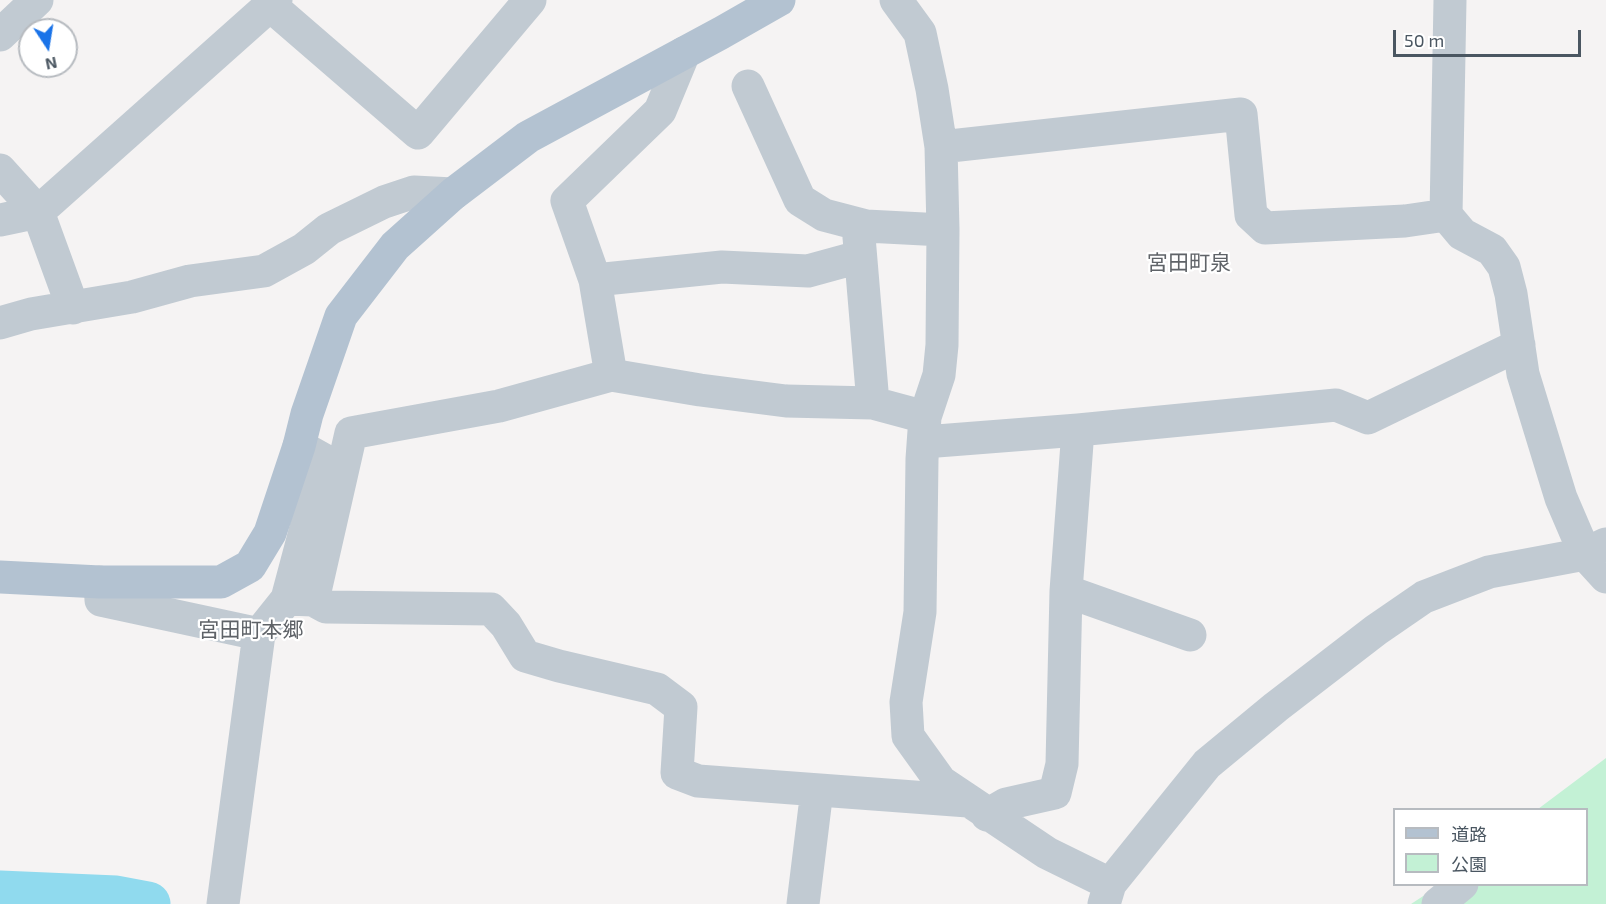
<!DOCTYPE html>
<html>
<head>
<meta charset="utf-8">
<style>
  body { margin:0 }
  #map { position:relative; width:1606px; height:904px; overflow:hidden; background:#f5f3f3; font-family:"Exo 2","Noto Sans JP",sans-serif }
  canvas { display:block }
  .legend { position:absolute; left:1393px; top:808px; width:195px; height:78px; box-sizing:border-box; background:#fff; border:2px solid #b7bbc0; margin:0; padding:8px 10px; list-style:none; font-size:18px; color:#4a5661 }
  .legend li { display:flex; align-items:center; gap:12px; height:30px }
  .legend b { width:30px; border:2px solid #b7bbc0 }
  .north { position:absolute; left:18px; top:18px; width:60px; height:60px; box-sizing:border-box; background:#fff; border:2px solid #b7bbc0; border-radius:50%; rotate:168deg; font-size:16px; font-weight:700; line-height:24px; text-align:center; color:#4a5661 }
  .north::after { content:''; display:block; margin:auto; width:21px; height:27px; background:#1a73e8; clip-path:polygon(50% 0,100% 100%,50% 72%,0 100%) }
  .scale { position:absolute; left:1393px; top:30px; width:188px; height:27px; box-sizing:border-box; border:3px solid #4a5661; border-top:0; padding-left:8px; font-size:18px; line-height:21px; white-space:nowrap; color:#4a5661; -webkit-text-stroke:4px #fff; paint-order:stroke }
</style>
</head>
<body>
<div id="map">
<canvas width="1606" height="904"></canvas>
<ul class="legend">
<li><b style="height:8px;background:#b3c2d1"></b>道路</li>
<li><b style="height:16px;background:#c3f1d5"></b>公園</li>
</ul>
<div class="north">N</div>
<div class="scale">50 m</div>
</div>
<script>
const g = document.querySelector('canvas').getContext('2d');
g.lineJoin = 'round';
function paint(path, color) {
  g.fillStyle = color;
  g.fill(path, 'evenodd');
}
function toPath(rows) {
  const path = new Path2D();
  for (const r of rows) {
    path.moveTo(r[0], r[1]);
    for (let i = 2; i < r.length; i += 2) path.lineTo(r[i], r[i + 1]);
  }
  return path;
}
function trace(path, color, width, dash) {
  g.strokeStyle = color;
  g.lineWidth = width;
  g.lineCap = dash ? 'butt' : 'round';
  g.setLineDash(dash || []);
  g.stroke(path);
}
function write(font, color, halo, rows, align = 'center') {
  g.font = font + ' "Exo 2","Noto Sans JP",sans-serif';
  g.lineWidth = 4.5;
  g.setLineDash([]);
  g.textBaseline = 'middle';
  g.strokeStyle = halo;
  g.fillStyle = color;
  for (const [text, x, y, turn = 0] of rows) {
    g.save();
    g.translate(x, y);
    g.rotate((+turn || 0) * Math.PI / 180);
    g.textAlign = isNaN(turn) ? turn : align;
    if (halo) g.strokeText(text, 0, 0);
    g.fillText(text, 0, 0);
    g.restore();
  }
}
paint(toPath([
  [1606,758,1606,904,1411,904,1440,885,1586,884,1586,810,1538,809]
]), '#c3f1d5');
trace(toPath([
  [0,893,116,898,148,904]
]), '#90daee', 45);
trace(toPath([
  [896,0,920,33,932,89,941,147,943,230,942,345,939,375,925,417,922,459,920,612,906,702,908,736,941,782,1047,853,1110,884],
  [1450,0,1446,215,1462,234,1492,250,1504,267,1511,294,1523,374,1561,498,1585,554,1606,577],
  [271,6,418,133,530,0],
  [0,35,37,0],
  [748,86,800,200,824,215,866,226,943,230],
  [941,147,1241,114,1251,215,1265,228,1405,221,1446,215],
  [0,170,38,212,73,308],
  [0,220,38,212,276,0],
  [859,237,873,403],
  [595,280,722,267,808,271,859,257],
  [0,323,31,314,132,297,190,281,264,271,304,249,329,229,384,202,414,192,453,194],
  [611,375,595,280,567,201,660,111,684,53],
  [924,442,1078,430,1336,405,1368,418,1519,345],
  [100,582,101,600,259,634],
  [1066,591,1190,635],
  [287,599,313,600,351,433,499,406,611,375,700,390,786,401,873,403,925,417],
  [313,600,326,607,491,609,506,625,525,656,559,666,657,689,681,707,677,773,698,781,968,801],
  [987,815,1006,804,1055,793,1062,764,1066,591,1078,430],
  [223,904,259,634,287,599,324,460,299,446],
  [803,904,817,790],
  [1104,904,1110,884,1207,764,1276,707,1376,630,1424,597,1489,572,1585,554,1606,544],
  [1438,904,1462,884]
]), '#c1cad2', 33);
trace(toPath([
  [0,577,100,582,221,582,250,566,270,533,299,446,307,414,341,316,395,246,453,194,528,137,721,33,779,0]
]), '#b3c2d1', 33);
write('21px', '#5f6368', '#fff', [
  ["宮田町泉",1189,263],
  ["宮田町本郷",251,630]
]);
</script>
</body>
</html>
